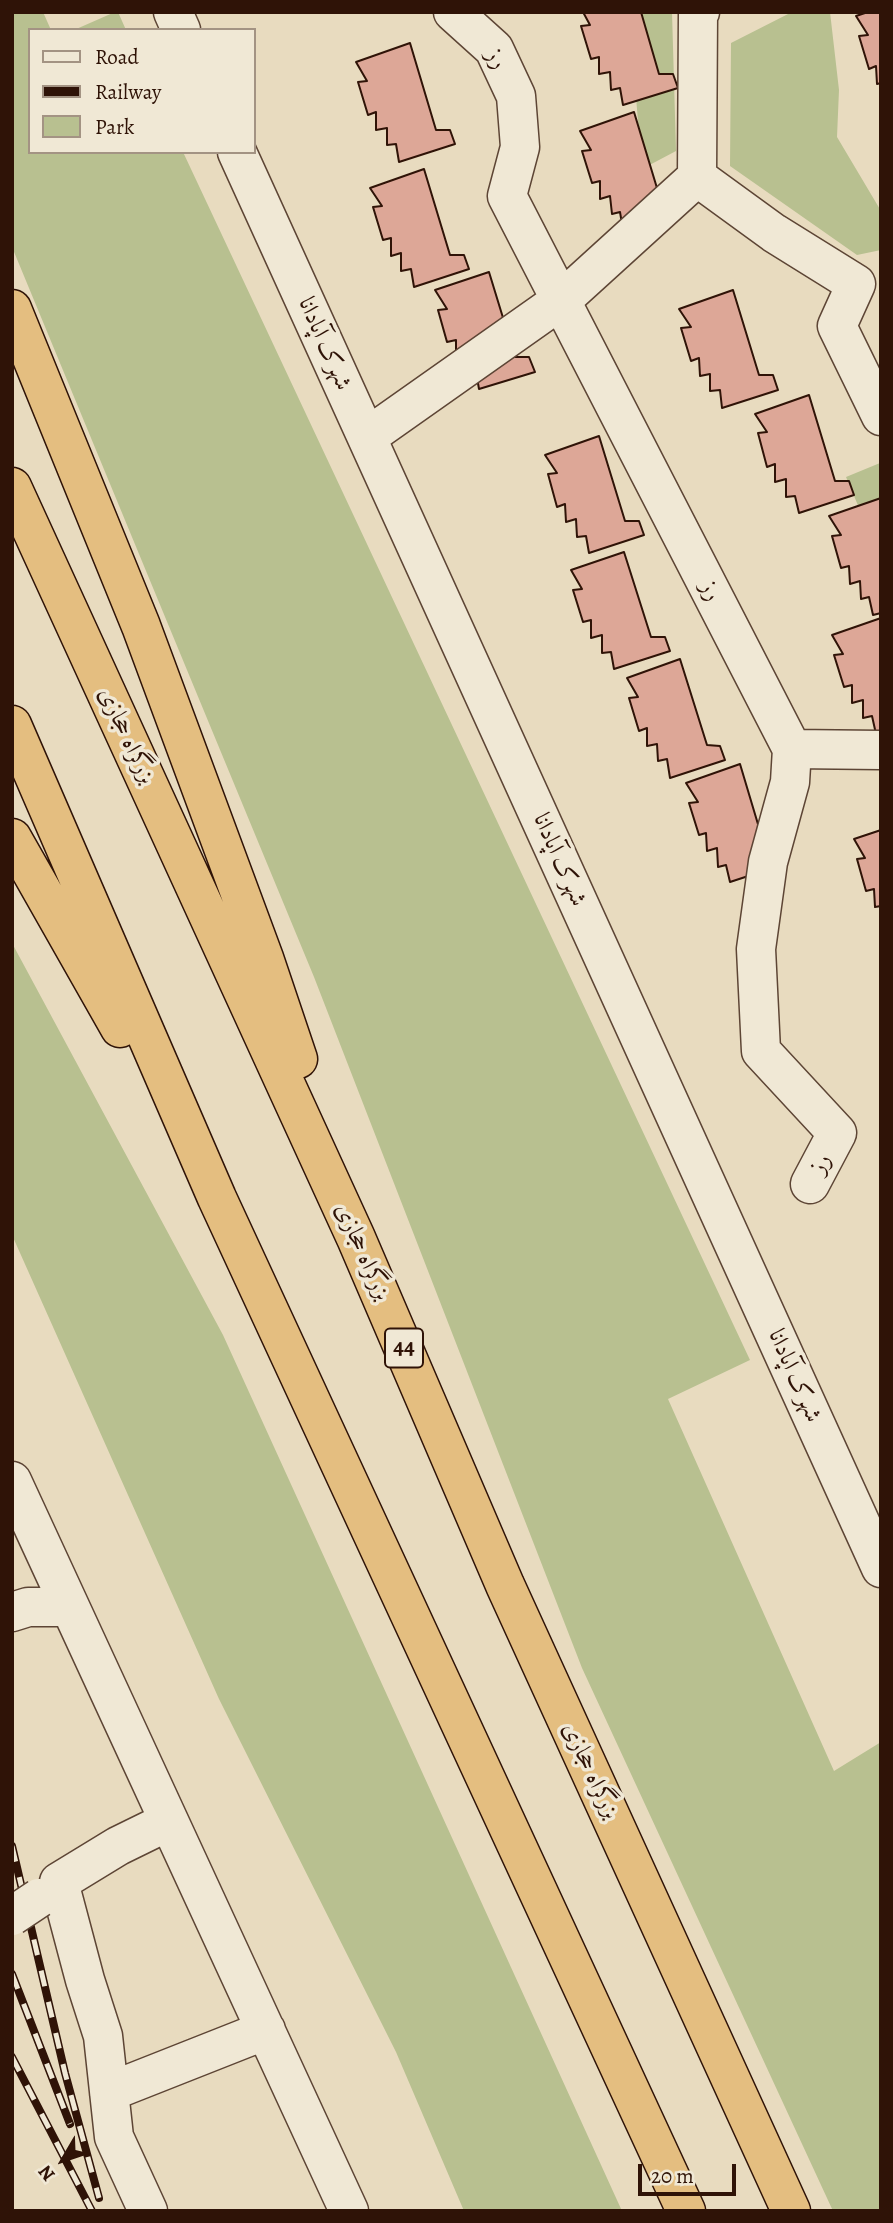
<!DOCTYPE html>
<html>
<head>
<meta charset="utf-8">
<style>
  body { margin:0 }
  #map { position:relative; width:893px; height:2223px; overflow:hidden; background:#e8dbbf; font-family:Alegreya,serif }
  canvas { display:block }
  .frame { position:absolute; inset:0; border:14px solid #2f1307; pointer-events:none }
  .legend { position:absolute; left:28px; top:28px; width:228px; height:126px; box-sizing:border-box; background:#f0e8d5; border:2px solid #a39383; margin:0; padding:9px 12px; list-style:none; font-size:21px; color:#2f1307 }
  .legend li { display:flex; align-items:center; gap:14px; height:35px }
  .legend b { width:35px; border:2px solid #a39383 }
  .north { position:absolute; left:28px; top:2125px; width:70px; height:70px; -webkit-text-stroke:5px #f0e8d5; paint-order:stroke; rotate:231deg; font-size:19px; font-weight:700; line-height:28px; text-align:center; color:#2f1307 }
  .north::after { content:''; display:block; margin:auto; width:24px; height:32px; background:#2f1307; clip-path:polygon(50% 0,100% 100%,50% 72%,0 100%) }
  .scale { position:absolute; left:638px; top:2164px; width:98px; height:32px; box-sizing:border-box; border:4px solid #2f1307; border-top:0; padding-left:9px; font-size:21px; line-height:24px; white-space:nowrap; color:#2f1307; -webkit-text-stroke:5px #f0e8d5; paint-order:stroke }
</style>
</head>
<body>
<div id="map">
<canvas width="893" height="2223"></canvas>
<div class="frame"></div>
<ul class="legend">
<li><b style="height:9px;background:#f0e8d5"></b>Road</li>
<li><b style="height:9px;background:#2f1307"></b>Railway</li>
<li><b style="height:19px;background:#b8c090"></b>Park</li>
</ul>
<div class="north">N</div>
<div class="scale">20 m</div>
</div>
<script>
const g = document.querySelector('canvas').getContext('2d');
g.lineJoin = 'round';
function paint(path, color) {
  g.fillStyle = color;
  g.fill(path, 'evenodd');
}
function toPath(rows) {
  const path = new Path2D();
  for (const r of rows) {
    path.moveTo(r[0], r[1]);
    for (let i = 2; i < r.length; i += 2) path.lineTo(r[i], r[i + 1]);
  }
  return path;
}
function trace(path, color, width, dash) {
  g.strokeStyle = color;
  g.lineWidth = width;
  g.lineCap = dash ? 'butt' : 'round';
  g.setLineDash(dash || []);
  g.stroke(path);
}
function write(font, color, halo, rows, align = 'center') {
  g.font = font + ' Alegreya,Amiri,serif';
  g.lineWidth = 7;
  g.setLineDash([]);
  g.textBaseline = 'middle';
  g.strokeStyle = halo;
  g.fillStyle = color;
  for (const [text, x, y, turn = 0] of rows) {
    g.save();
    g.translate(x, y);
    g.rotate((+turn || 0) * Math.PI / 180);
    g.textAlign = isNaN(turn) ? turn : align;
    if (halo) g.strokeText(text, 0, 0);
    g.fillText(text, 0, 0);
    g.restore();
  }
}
paint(toPath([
  [12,12,43,12,51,30,30,30,30,152,183,152,750,1360,668,1399,834,1771,881,1742,881,2211,833,2211,582,1668,314,977,12,247],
  [115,12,118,12,126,30,74,30],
  [619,12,672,12,676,151,642,169,632,49],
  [792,12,830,12,839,90,837,137,881,211,881,250,857,255,730,166,731,43],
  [880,463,881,463,881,560,846,477],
  [12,943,223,1335,622,2211,464,2211,396,2052,219,1699,12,1235]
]), '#b8c090');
const building = toPath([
  [583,12,641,12,659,74,673,74,678,88,623,105,620,88,611,90,610,72,599,74,599,57,591,59,581,26,590,25,583,12],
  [868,12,881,12,881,83,877,84,876,66,869,69,859,36,868,35,856,16,868,12],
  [410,43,436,130,450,130,455,144,399,162,396,144,387,145,387,128,376,130,376,112,368,115,358,82,367,81,356,62,410,43],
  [634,112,660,198,623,230,620,212,612,214,610,196,600,199,600,181,592,183,582,151,591,150,580,131,634,112],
  [424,169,450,255,464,255,469,269,414,287,411,269,401,271,401,253,391,256,391,238,383,240,373,207,382,206,370,188,424,169],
  [489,272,515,357,529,357,535,372,479,389,476,372,456,358,456,340,447,342,438,310,447,309,435,290,489,272],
  [733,290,759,375,773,375,778,390,722,408,720,390,710,391,710,374,700,376,699,358,691,361,681,328,691,327,679,309,733,290],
  [809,395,835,481,849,481,854,495,799,513,795,496,786,497,786,479,775,482,775,464,767,467,758,433,767,432,755,414,809,395],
  [599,436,625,521,639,521,644,535,589,553,586,536,577,537,576,519,566,522,565,504,557,507,548,474,557,473,545,455,599,436],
  [881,498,881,613,873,615,869,597,861,599,860,581,850,584,849,566,841,568,832,536,841,535,829,516,881,498],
  [624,552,651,637,665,637,670,651,614,669,611,652,602,653,602,635,591,638,591,620,583,622,573,590,582,589,571,570,624,552],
  [881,618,881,732,876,734,872,716,863,718,863,700,852,703,852,685,844,687,834,655,843,654,832,635,881,618],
  [680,659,707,745,720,746,725,760,670,778,667,759,658,761,657,744,647,746,647,728,639,731,629,698,638,697,627,678,680,659],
  [740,764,766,851,785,864,730,882,726,865,718,867,717,848,707,851,706,833,699,835,689,803,698,802,686,783,740,764],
  [881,830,881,906,875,907,874,889,866,891,857,859,865,858,854,839,881,830]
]);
paint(building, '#dda797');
trace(building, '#2f1307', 2);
const minor = toPath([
  [173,12,181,30],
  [453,12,494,49,516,96,520,147,507,196,792,749,790,782,768,862,756,949,761,1051,837,1133,810,1184],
  [700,12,698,13,697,177,774,233,856,284,837,326,881,416],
  [237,152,881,1568],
  [367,437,564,298,697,177],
  [792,749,881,750],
  [12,1481,349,2211],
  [12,1612,28,1607,70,1607],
  [109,2092,266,2030],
  [148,2211,114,2137,103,2036,85,1980,59,1882,118,1846,169,1821]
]);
const highway = toPath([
  [12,309,141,626,264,958,298,1059],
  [12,487,356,1238,505,1585,791,2211],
  [12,725,217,1198,686,2211],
  [12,838,120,1028]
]);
trace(minor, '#5d4535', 41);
trace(highway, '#2f1307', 41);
trace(minor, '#f0e8d5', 38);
trace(highway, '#e4be80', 38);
const rail = toPath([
  [12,1846,65,2073,99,2198],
  [12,1974,70,2124],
  [12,2057,92,2211]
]);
trace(rail, '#2f1307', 8);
trace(rail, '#f0e8d5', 5, [16]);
const minorBridge = toPath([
  [12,1916,39,1898]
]);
trace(minorBridge, '#5d4535', 41, []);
trace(minorBridge, '#f0e8d5', 38);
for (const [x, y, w] of [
  [404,1348,38]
]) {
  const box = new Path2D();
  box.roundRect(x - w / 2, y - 19.5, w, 39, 5);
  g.fillStyle = '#f0e8d5';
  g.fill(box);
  trace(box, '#2f1307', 2);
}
write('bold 23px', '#2f1307', null, [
  ["44",404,1348]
]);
write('24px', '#2f1307', '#f0e8d5', [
  ["رز",496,59,59],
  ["شهرک آپادانا",324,344,66],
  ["رز",710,591,63],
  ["بزرگراه حجازی",126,736,65],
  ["شهرک آپادانا",559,860,66],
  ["رز",821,1164,-62],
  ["بزرگراه حجازی",362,1252,66],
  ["شهرک آپادانا",794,1376,66],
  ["بزرگراه حجازی",590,1771,65]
]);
</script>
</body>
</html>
